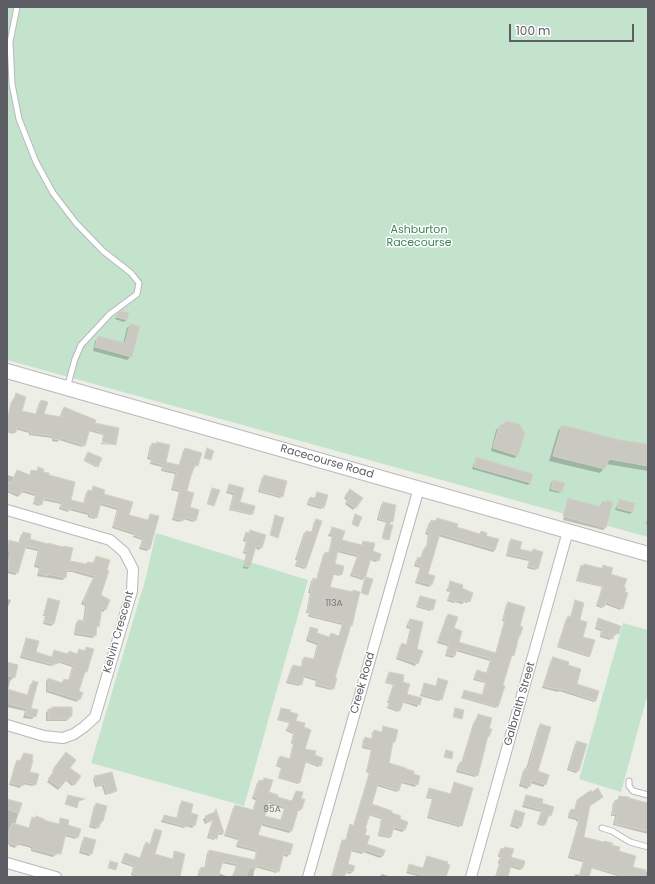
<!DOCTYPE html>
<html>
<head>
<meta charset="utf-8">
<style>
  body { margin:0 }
  #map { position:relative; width:655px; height:884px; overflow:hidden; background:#edeee5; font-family:Poppins,sans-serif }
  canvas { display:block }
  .frame { position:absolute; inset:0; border:8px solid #5d5e64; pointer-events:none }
  .scale { position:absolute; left:509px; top:24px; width:125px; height:18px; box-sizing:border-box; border:2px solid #5d5e64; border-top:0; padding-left:5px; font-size:12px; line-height:14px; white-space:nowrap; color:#5d5e64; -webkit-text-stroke:3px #fff; paint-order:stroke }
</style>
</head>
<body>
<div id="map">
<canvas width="655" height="884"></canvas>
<div class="frame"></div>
<div class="scale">100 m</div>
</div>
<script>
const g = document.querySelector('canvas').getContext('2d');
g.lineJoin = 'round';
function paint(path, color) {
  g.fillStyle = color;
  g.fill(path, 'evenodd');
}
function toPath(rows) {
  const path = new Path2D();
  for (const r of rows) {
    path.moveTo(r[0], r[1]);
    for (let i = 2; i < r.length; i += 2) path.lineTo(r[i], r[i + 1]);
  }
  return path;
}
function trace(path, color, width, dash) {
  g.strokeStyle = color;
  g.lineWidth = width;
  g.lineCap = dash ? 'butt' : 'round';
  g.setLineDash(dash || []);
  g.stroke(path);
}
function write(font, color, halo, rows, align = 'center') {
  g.font = font + ' Poppins,sans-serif';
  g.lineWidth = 3;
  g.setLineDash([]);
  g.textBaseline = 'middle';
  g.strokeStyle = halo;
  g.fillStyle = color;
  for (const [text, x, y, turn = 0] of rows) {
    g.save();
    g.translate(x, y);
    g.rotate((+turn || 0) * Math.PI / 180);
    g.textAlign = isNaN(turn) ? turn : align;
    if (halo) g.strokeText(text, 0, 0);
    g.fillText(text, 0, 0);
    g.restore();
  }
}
paint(toPath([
  [7,7,648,7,648,537,7,360],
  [156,533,308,580,244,806,91,763,146,577],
  [623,623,648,630,648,693,621,792,579,779]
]), '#c4e3cd');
paint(toPath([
  [118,314,126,320,124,322,115,319],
  [130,325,131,356,127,360,93,351,95,341,99,337,123,344,127,328],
  [17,394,21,411,35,415,39,403,41,401,43,414,60,417,62,410,64,408,94,424,115,444,102,441,103,435,89,431,84,445,82,447,59,440,57,442,52,441,52,438,29,435,29,433,15,429,13,434,7,432,7,418,11,402],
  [500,426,518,455,514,458,491,451,496,430],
  [562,426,620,441,648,445,648,471,606,464,604,468,600,473,549,461,558,431],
  [101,443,114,445,101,444],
  [152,444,165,462,179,466,183,451,185,449,197,465,195,467,193,467,186,491,189,508,195,520,193,522,183,519,180,522,172,520,179,492,171,490,175,474,161,471,162,467,150,464,151,460,147,459,150,446],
  [88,453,97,466,96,467,84,461],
  [477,459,532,475,530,483,528,485,472,469,475,461],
  [38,469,69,501,83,504,86,493,88,491,91,491,93,488,102,494,131,503,128,516,147,521,150,515,149,549,147,551,139,549,142,540,133,537,134,535,112,528,117,510,100,505,97,517,94,519,88,517,88,515,69,510,68,512,59,509,61,504,42,500,39,506,33,504,35,496,21,492,18,497,7,492,7,475,14,477,29,476,32,471,36,471],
  [264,476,282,496,280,498,258,492,262,478],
  [553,481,561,491,559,493,549,491,551,483],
  [229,485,243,489,239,503,252,513,251,515,229,510,233,495,226,493],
  [348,492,361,498,353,510,345,504,347,501,344,498],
  [317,493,323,507,321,509,307,505,308,500,310,498,314,499],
  [569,499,599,508,602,502,606,527,603,530,563,520,569,501,567,501],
  [620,500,634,504,632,512,630,514,615,510,618,502],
  [383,503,392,521,388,525,388,540,382,539,386,525,388,523,377,520,381,505],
  [648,516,648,524,646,524],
  [438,519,456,528,479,534,481,532,495,550,493,552,438,536,427,574,434,576,431,585,429,587,415,583,420,568,414,566,416,560,418,558,420,559,423,550,426,548,428,535,425,534,429,523],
  [316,520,306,567,304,569,295,566,297,560,295,560,304,533,306,532,311,533,314,522],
  [332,528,341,541,361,546,364,542,378,560,376,562,370,560,364,578,362,580,350,576,357,557,337,552,333,564,341,574,339,576,332,574,329,587,352,593,353,591,359,593,351,625,349,627,334,678,333,688,331,690,315,686,316,681,303,677,299,686,286,683,291,668,293,666,301,668,302,660,304,658,313,660,317,645,306,641,309,630,311,628,316,634,328,638,331,634,338,637,342,625,310,617,308,616,309,613,306,613,310,593,308,593,311,581,313,579,316,580,323,555,325,553,328,554,332,537,328,536],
  [250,531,261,548,259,550,255,548,249,567,247,569,243,568,246,554,243,553,246,542,243,541,244,536],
  [23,533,28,540,69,562,85,565,88,563,92,564,96,557,99,596,109,600,105,610,103,612,100,611,98,626,96,628,95,635,93,638,74,635,76,623,78,621,83,622,85,606,81,604,93,578,72,572,66,572,65,578,62,580,37,576,39,568,34,567,38,551,24,548,17,573,15,575,7,573,7,541,18,544,21,535],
  [511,540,519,550,531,552,533,550,537,568,535,570,527,568,529,561,506,556,509,542],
  [584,565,601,569,603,566,610,575,622,608,620,610,604,604,602,608,596,606,602,587,576,581,580,568],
  [450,583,461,588,469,601,467,603,464,602,462,604,455,602,454,603,447,601,450,592,446,591],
  [421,597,432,609,430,611,416,607,419,599],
  [7,599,11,600,7,609],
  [49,599,53,624,51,626,43,624,45,616,43,616,47,601],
  [576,601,582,638,590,656,588,657,557,647,566,619,568,617,570,618,574,603],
  [508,603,519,626,513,655,510,657,497,706,496,708,461,698,464,691,482,695,485,683,473,680,477,671,486,673,490,661,456,651,453,658,445,656,448,646,437,643,446,617,448,615,458,642,495,654,504,622,502,621,506,605],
  [599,619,618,633,616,635,613,635,610,640,600,637,601,631,595,629,597,621],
  [410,620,422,623,415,650,422,651,415,666,396,659,400,646,402,644,406,645,410,629,406,628,408,622],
  [27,639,35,653,51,657,54,651,67,654,69,652,77,654,79,650,84,651,86,648,86,672,83,673,77,692,81,693,77,702,46,692,46,681,48,679,61,684,64,680,68,681,72,667,57,662,55,665,53,665,51,666,20,658,25,641],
  [553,658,567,666,576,684,595,701,594,702,559,691,558,692,542,688,551,660],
  [7,663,14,677,10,681,8,690,27,696,30,685,33,682,30,709,35,716,32,719,23,718,25,711,7,707],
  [389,673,402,682,405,694,421,699,417,707,402,702,398,712,387,708,389,703,387,703,393,685,385,683,388,674],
  [438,679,441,699,439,701,420,696,423,686,425,684,435,687],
  [52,708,71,715,66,721,46,721,46,712],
  [282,709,289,713,295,721,304,749,314,756,320,765,318,767,305,762,299,782,298,784,278,778,281,768,276,766,278,759,280,757,289,760,293,744,291,743,293,734,286,731,289,723,277,720],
  [478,715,488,729,489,736,487,738,477,775,475,777,456,772,458,765,461,763,473,724],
  [541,725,537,772,545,784,543,787,530,783,527,789,519,786,523,771,526,769,538,728],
  [383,728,394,742,392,744,388,763,419,777,415,787,401,783,397,792,377,786,371,806,391,814,399,820,406,822,404,830,402,832,392,829,391,837,389,838,378,836,381,819,368,815,364,829,366,845,383,851,382,856,380,858,363,852,362,854,350,851,346,864,354,866,352,872,350,874,345,872,344,877,331,877,341,843,343,841,345,841,349,827,351,826,353,826,369,773,366,772,371,750,362,748,363,740,365,738,371,740,372,733,374,731,381,733],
  [577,742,586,744,578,771,576,773,567,770,575,744],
  [24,754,29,772,35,784,33,786,22,784,20,788,9,785,15,764,17,762,19,762],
  [64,755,74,784,72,786,65,780,58,790,47,782,54,773,52,772],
  [95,777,115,791,113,793,105,795,102,786,95,787,93,779],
  [264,779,268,793,276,798,291,802,296,792,300,799,302,809,299,811,297,810,291,831,289,833,260,825,257,836,289,854,287,857,283,855,278,871,276,873,255,867,253,877,232,877,236,866,222,863,219,873,228,877,197,877,199,870,201,868,204,869,207,853,209,851,254,861,256,852,236,847,238,840,224,836,233,808,235,806,252,811,256,800,252,799,257,783],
  [268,803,284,809,280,821,264,816],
  [455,784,461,825,459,827,427,818,432,799,426,798,428,791,430,790,450,795,453,785],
  [526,796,541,803,550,815,547,816,543,826,537,824,541,812,522,807],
  [619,797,648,804,648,834,613,825,615,816,611,816,613,803,617,801],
  [7,800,21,804,15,825,28,829,31,820,33,818,58,825,61,819,77,837,75,839,65,836,51,851,51,853,59,855,55,855,53,857,31,851,31,848,17,844,15,848,9,846,10,845,7,844],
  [578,800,589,806,583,838,611,845,632,867,648,872,648,877,621,877,591,868,588,877,573,877,576,874,579,875,583,862,568,858,578,822,576,821,576,820,568,818,569,812,571,810,574,810,576,803],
  [182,802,189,813,197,815,194,826,192,828,186,826,184,828,161,822,164,816,176,819,180,804],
  [96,804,103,821,96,829,89,827,94,806],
  [216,811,223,833,222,835,217,834,214,840,207,838,212,821,205,824,203,819],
  [516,811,520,827,518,829,510,826,514,813],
  [155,830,154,855,172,860,175,853,179,877,137,877,131,875,133,867,121,863,125,854,140,858,144,845,146,843,150,844,153,832],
  [84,839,91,854,89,856,79,853,82,841],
  [505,848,510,857,522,868,520,870,510,867,506,877,495,877,499,864,498,863,500,857,498,857,499,852],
  [427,857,443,877,421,877,406,873,410,865,423,869],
  [382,874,391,877,379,877]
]), '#0003');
const building = toPath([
  [121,311,129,313,127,320,116,317,118,313,121,311],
  [130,324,140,326,132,357,95,347,98,336,125,343,130,324],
  [16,393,26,397,22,411,36,414,41,400,48,402,44,414,61,417,64,407,96,420,95,423,119,428,116,445,102,442,104,434,90,429,85,446,61,438,60,440,53,439,54,436,30,433,31,431,17,427,16,433,7,430,7,420,13,399,14,399,16,393],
  [507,421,519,424,525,433,518,456,493,448,499,426,507,421],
  [562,425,620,440,648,444,648,466,609,459,605,469,553,456,562,425],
  [157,442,170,445,166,462,179,465,185,448,202,453,198,466,195,465,191,476,187,491,194,493,190,507,199,510,196,521,184,517,183,521,173,518,180,490,172,488,177,472,162,469,163,465,151,462,152,458,149,457,152,443,156,444,157,442],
  [207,448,214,451,211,460,204,458,207,448],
  [88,452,102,458,98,467,84,460,88,452],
  [476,457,533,474,531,483,474,467,476,457],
  [38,467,44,469,43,472,49,473,49,475,75,482,71,500,84,503,88,490,92,491,93,486,105,490,104,494,133,502,129,515,148,520,150,514,159,516,150,549,141,547,143,538,134,535,135,533,113,526,119,508,101,503,97,518,89,515,90,513,71,508,71,510,61,508,62,502,44,498,42,505,34,502,36,494,23,490,20,495,7,490,7,481,11,483,17,470,30,475,31,470,37,471,38,467],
  [264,475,287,481,283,497,260,491,264,475],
  [553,480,565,483,562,492,551,489,553,480],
  [229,484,244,488,240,502,255,506,253,514,230,509,235,493,227,491,229,484],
  [212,488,220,490,214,506,207,504,212,488],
  [350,489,363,498,356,508,346,502,349,499,345,496,350,489],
  [317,492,328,495,324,508,308,503,310,497,315,498,317,492],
  [568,498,601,507,602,501,606,502,607,500,613,502,606,528,563,516,568,498],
  [619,499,635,503,633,512,617,508,619,499],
  [383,502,396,505,393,522,379,519,383,502],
  [355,514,362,517,358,527,352,524,355,514],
  [275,515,284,518,278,538,270,535,275,515],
  [437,518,458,524,457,527,480,534,481,531,487,533,486,536,499,539,495,550,440,534,428,574,435,576,432,585,416,581,421,566,416,564,418,557,421,558,425,547,427,547,430,533,426,532,428,526,430,526,431,520,436,521,437,518],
  [316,519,322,521,306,568,296,564,298,559,297,558,306,531,312,532,316,519],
  [386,523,393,525,389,540,382,538,386,523],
  [332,527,345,531,342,540,362,545,363,541,375,543,373,551,381,554,379,561,371,558,365,579,351,574,358,555,338,550,335,564,344,566,342,575,334,573,330,587,353,592,353,590,360,592,352,626,351,625,335,678,337,678,334,689,316,684,318,679,304,675,302,685,287,681,293,665,302,667,304,657,314,659,319,643,308,639,310,627,318,629,317,633,329,637,331,633,339,636,343,623,313,616,309,614,310,612,307,611,312,591,310,591,313,578,317,579,325,552,329,553,333,535,330,534,332,527],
  [250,530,266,535,262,548,256,546,250,567,244,566,248,552,244,551,247,540,244,539,246,532,249,533,250,530],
  [23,532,31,534,30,539,48,544,48,543,63,547,64,546,73,548,70,561,87,564,87,562,94,563,96,556,110,560,107,570,109,571,101,595,110,600,106,610,102,608,99,627,97,626,96,636,76,633,78,620,85,621,87,604,83,602,95,576,74,570,74,571,67,570,66,578,48,574,48,576,39,573,41,566,36,565,40,549,26,546,18,573,8,570,9,566,8,565,11,551,7,550,9,540,20,543,23,532],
  [511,539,522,542,520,549,532,552,533,549,543,552,538,569,528,566,530,559,507,554,511,539],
  [584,564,600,568,602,568,603,565,613,568,611,574,627,579,624,587,626,588,625,592,628,593,623,609,606,602,604,607,597,604,603,586,577,580,581,565,583,566,584,564],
  [365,577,373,579,368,595,361,593,365,577],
  [450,581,463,585,462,588,473,593,470,602,466,600,465,602,457,600,457,602,448,599,451,591,448,590,450,581],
  [420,596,436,600,433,610,417,606,420,596],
  [48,598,60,601,54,624,44,622,46,614,44,614,48,598],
  [575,600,584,603,580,620,587,622,583,637,595,640,590,656,558,646,568,616,571,617,575,600],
  [508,602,525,607,520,626,523,627,520,636,519,636,514,656,512,655,503,685,505,686,498,707,462,697,464,690,483,695,486,682,474,678,477,670,487,673,491,659,457,649,455,656,446,654,449,644,438,641,448,614,458,617,454,628,462,631,459,642,496,653,505,620,503,620,508,602],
  [598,618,621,626,619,634,615,633,613,639,601,635,603,629,596,627,598,618],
  [410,619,423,622,417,649,423,651,418,664,397,657,402,643,407,645,412,627,408,626,410,619],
  [26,638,39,641,36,652,52,657,54,650,68,654,69,651,77,654,79,649,85,651,86,647,94,649,87,672,85,672,79,691,83,693,80,700,48,690,48,678,62,683,64,679,69,680,74,665,59,661,58,664,55,663,54,665,22,656,26,638],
  [553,657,569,662,568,665,581,669,577,684,599,691,596,701,561,689,561,690,543,686,553,657],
  [7,662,18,665,15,678,7,675,7,662],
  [389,672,404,675,403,682,410,684,407,694,422,698,420,705,404,701,400,711,388,706,390,702,388,701,394,684,386,682,389,672],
  [438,678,448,681,442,700,421,694,424,683,436,686,438,678],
  [33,681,38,682,31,708,38,710,36,717,33,716,33,717,25,715,27,709,7,703,7,689,28,695,33,681],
  [52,707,72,707,72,716,69,717,69,719,48,719,48,709,52,709,52,707],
  [281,708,291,710,290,712,298,714,296,721,305,723,304,727,311,730,305,749,316,751,315,755,323,758,321,766,306,761,300,783,279,777,282,766,277,765,280,756,290,759,294,742,292,741,294,733,287,729,290,722,278,719,281,708],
  [455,708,464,710,462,719,453,717,455,708],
  [478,714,492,718,489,729,492,729,489,737,488,736,478,776,458,770,460,762,462,762,475,721,476,721,478,714],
  [540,724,551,727,538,771,549,775,546,785,532,780,530,787,521,784,525,768,528,769,540,724],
  [383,726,398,730,395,742,393,742,389,763,406,768,406,769,414,771,414,774,420,776,418,785,402,781,399,791,378,784,372,804,392,811,392,813,401,816,400,819,408,822,405,830,394,827,391,837,379,834,382,817,370,814,365,829,367,829,365,835,370,836,367,844,385,850,383,856,365,850,364,852,352,849,348,864,355,866,353,872,347,871,344,877,332,877,342,840,346,840,350,824,354,826,370,771,367,770,372,748,363,746,365,737,372,739,374,730,382,732,383,726],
  [577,741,587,744,579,771,569,769,577,741],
  [446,750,453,752,452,759,444,757,446,750],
  [66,752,76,760,70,768,81,776,75,785,67,779,60,788,48,779,55,770,53,769,66,752],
  [24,753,33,755,32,760,33,760,30,772,39,774,36,785,24,782,23,786,10,783,17,760,20,761,24,753],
  [112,772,117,791,107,794,104,784,97,786,94,776,112,772],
  [264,778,273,780,269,792,278,795,278,797,292,801,296,791,303,792,301,799,305,799,302,809,299,808,292,831,262,823,258,835,293,844,290,855,284,853,279,872,256,865,256,869,250,867,246,877,232,877,238,864,223,861,218,877,198,877,201,867,205,868,209,850,255,860,257,850,238,845,239,838,225,834,235,805,253,810,257,798,254,797,259,780,263,781,264,778],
  [269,801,285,807,281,820,265,816,269,801],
  [454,782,473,788,462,826,428,816,433,798,427,796,429,788,451,794,454,782],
  [598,788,603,797,590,806,584,837,604,842,604,841,613,843,612,845,620,847,619,851,636,856,633,867,646,870,644,877,629,877,592,867,589,877,579,877,584,860,570,856,579,820,578,820,578,818,569,816,571,809,575,810,577,800,591,790,592,792,598,788],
  [68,795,85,799,79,801,77,808,65,804,68,795],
  [526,795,543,799,542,803,554,807,551,816,549,815,545,825,538,823,542,810,523,805,526,795],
  [619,796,629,797,629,798,648,803,648,831,615,824,617,814,612,814,615,800,618,800,619,796],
  [7,799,22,803,19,813,7,809,7,799],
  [182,801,193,804,191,813,198,815,195,826,187,824,187,827,163,820,164,815,177,818,182,801],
  [96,803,107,806,103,821,101,821,99,828,90,825,96,803],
  [216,809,224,833,219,832,217,839,209,837,213,820,207,822,205,816,215,812,216,809],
  [515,810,525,813,521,827,511,824,515,810],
  [36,816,44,819,44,820,59,824,60,818,69,820,68,825,81,829,78,838,66,834,61,854,56,853,56,855,32,849,33,846,19,842,18,846,7,842,10,827,11,827,13,823,29,828,32,817,36,818,36,816],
  [155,829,162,831,155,854,173,859,174,851,185,854,180,877,144,877,132,873,135,866,122,861,125,853,140,858,146,842,150,844,155,829],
  [84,837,96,840,92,854,81,851,84,837],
  [505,847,514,849,511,857,525,861,523,868,511,865,508,877,496,877,501,862,500,861,501,855,499,854,501,848,504,849,505,847],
  [427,856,448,862,447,864,450,865,446,877,422,877,422,875,407,871,409,864,423,868,427,856],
  [110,861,118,863,116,870,108,868,110,861]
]);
paint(building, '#c9c9c1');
trace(building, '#d2d2c4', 1);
const lane = toPath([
  [17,7,10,42,12,84,19,119,36,162,53,193,76,223,103,251,131,273,139,283,137,294,110,314,81,345,75,359,67,388],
  [629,781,629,786,633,791,648,795],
  [602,828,612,831,630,842,648,847]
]);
const street = toPath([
  [7,510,110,540,124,552,133,569,132,591,95,717,84,727,74,734,63,738,44,736,7,725],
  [7,863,56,877],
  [308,877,419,488],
  [471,877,568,531]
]);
const secondary = toPath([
  [7,371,648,554]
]);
trace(lane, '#b7b8bd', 7);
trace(street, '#b7b8bd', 12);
trace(secondary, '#b8b9bf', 16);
trace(lane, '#fff', 5);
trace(street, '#fff', 10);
trace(secondary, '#fff', 14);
write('9px', '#78797b', null, [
  ["113A",334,604],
  ["95A",272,810]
]);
write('11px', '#3d8255', '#fff', [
  ["Ashburton",419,230],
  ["Racecourse",419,243]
]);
write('11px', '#5d5e64', '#fff', [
  ["Racecourse Road",327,462,16],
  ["Kelvin Crescent",119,632,-74],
  ["Creek Road",363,683,-74],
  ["Galbraith Street",520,704,-74]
]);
</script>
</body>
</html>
